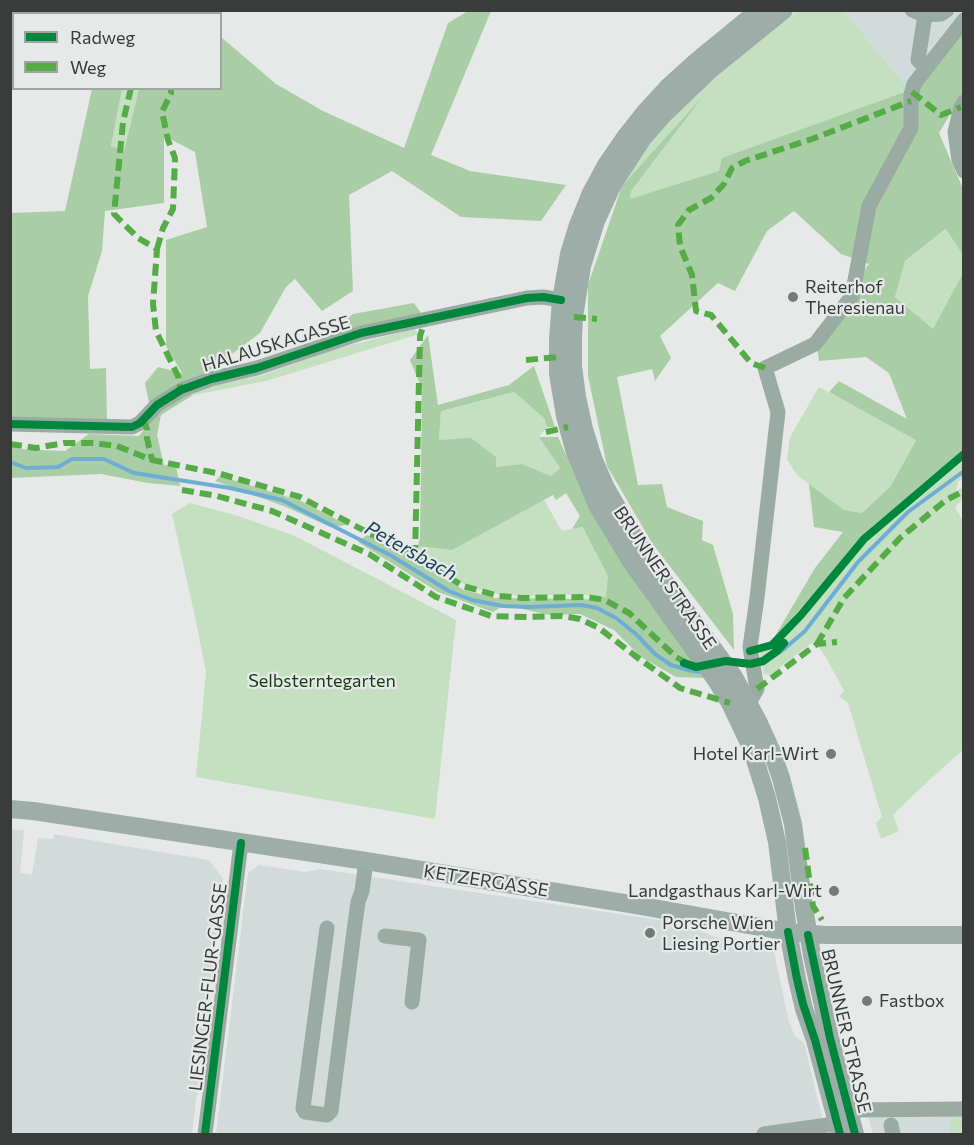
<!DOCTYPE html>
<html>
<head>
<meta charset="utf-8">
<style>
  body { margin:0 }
  #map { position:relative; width:974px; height:1145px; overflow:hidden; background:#e6e9e8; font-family:Commissioner,sans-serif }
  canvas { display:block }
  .frame { position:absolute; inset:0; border:12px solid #3a3c3c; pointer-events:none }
  .legend { position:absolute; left:12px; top:12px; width:210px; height:78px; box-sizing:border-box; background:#e5eae9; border:2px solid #a1a4a4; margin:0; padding:8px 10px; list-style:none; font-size:18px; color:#3a3c3c }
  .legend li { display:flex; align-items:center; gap:12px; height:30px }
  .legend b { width:30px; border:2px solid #a1a4a4 }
</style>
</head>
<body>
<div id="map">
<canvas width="974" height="1145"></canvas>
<div class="frame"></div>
<ul class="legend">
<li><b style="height:8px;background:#00873e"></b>Radweg</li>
<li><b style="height:8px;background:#55ac46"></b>Weg</li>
</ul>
</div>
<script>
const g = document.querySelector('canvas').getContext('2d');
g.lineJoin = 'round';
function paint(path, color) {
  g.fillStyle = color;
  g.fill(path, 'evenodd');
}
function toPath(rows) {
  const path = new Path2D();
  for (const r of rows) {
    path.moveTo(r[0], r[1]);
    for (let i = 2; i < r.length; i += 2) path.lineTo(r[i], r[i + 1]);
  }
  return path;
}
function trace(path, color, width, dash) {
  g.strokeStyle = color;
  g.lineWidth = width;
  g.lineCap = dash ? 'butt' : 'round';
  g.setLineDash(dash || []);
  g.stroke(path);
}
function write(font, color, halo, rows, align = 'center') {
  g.font = font + ' Commissioner,sans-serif';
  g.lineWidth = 4.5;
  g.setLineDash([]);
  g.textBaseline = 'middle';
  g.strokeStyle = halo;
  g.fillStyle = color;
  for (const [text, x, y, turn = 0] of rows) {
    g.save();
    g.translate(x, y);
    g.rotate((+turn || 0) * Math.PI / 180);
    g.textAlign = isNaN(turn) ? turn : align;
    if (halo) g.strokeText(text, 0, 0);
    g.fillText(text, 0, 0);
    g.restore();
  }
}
paint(toPath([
  [963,10,964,13,906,86,844,11],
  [12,829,24,830,20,873,32,875,38,838,53,839,54,834,209,860,223,879,192,1134,11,1134,10,841],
  [259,865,305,872,320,869,646,918,684,925,727,941,773,947,789,1022,795,1036,804,1043,822,1117,828,1134,216,1134,248,873],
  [950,1115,950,1134,873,1134,868,1116]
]), '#d2dbda');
paint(toPath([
  [797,11,844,11,906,86,906,92,720,171,629,200,631,191,693,109,622,186,658,131,703,84],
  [122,89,139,89,124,151,111,146],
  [947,229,963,255,963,273,933,330,895,297,905,261],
  [414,329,419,334,266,381,193,395,180,393,260,376,335,349],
  [819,387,916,439,890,487,862,513,844,510,797,475,787,459,790,437],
  [514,392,544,418,547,427,539,437,560,468,551,476,522,464,496,467,439,440,441,411],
  [963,451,963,478,958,482,956,491,963,487,963,499,955,507,964,523,963,750,925,784,893,815,899,831,881,839,876,823,882,817,848,703,839,696,844,691,824,654,814,641,770,675,764,674,759,649,771,643,868,530],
  [544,500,562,531,583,527,639,597,606,598,580,594,527,596,497,594,467,586,416,556,418,546,474,513],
  [190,503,238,516,295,536,456,620,435,819,196,777,206,672,195,617,172,514],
  [950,1115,963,1115,963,1134,950,1134]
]), '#c4e0c1');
paint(toPath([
  [468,11,491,11,431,155,470,171,566,185,541,221,461,217,392,171,349,195,353,291,322,311,295,279,286,287,260,333,201,377,175,387,149,403,145,383,158,367,182,373,166,346,166,240,207,227,195,152,164,136,164,203,105,211,102,251,88,296,90,369,106,368,107,421,11,419,10,213,65,211,92,89,122,89,111,146,124,151,139,89,220,88,221,37,276,84,323,111,404,148,448,23],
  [963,30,963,93,939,133,963,189,963,255,946,229,905,261,895,297,933,329,963,273,963,451,868,530,771,643,815,568,843,532,814,527,809,484,844,510,862,513,890,487,916,440,829,392,839,381,907,419,889,373,866,357,819,361,815,332,869,264,841,254,794,211,767,231,735,291,718,283,660,336,671,358,655,381,652,369,617,377,638,485,662,484,667,507,703,521,702,540,713,545,733,614,734,650,652,543,607,466,588,376,588,285,622,186,704,95,631,191,630,199,719,171,722,158,916,88],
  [414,303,423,316,330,335,353,314],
  [428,335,438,405,509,385,534,366,555,427,547,427,544,418,514,392,441,411,439,440,471,438,496,457,496,467,522,464,551,476,560,468,539,437,558,437,580,487,705,678,676,677,641,657,614,630,580,614,550,615,504,605,493,612,438,592,358,542,367,535,413,560,464,590,495,598,582,599,598,600,601,597,606,597,608,576,583,527,572,529,580,516,566,493,556,500,553,495,452,550,418,546,420,538,422,389,410,360],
  [180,393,193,395,161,415,157,435,164,465,176,467,180,486,148,483,101,474,11,478,11,443,19,449,65,451,89,434,139,436,159,410],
  [220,476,301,501,347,525,330,527,286,507,215,481]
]), '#a9cda5');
trace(toPath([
  [10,462,26,468,58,467,72,459,104,459,134,473,230,488,282,500,390,555,449,591,472,600,503,606,529,607,581,605,597,608,616,618,636,634,655,654,671,665,692,671,704,672],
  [756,665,764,663,784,649,805,631,858,562,908,512,964,471]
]), '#6eaed5', 4);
trace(toPath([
  [912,10,925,15,941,14,947,10],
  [925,15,918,60,926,68],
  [964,102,961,107,955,132,959,160,964,171],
  [10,424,132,427,140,423,157,405,181,390,211,379,257,368,361,333,527,298,543,297,561,300],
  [749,703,757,689,750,647,757,598,778,412,765,368,815,344,852,296,869,206,911,128,911,95,914,84,964,20],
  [327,928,303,1108,305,1112,327,1115,331,1111,354,931,358,902,362,891,366,861],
  [385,936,419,940,412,1002],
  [849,1110,964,1109],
  [891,1125,893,1134],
  [205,1134,241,843],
  [764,1134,849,1122]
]), '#99aba3', 15);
trace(toPath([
  [759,10,698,60,668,87,645,112,626,136,606,165,591,193,578,225,569,254,561,300,558,340,558,374,565,416,575,453,597,505,632,563,716,680,730,703,751,747,767,798,777,842,788,932,797,979,804,1009,815,1040,840,1134],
  [784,10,710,70,664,114,643,138,613,184,596,221,582,266,574,317,573,338,573,366,577,397,584,429,593,458,606,488,643,552,734,677,758,721,772,752,781,778,793,824,804,908,812,955,830,1038,855,1134],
  [10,809,33,811,366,861,636,905,788,932,826,935,964,935]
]), '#9dada7', 18);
trace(toPath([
  [147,10,150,14],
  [131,88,123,122,114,214,138,238,157,249,153,304,156,331,178,376,181,390],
  [912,92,941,115,961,107],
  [157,249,163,228,173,209,175,158,168,140,162,112,171,93,171,88],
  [574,317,597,319],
  [526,360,558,357],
  [765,368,751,363,711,315,696,311,692,275,680,246,678,225,689,210,711,198,724,184,732,168,745,161,812,139,911,101],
  [143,419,147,429,147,438,152,460],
  [546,432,568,427],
  [10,444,36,448,64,443,92,443,117,446,152,460,221,474,300,497,415,557,463,586,499,596,522,598,586,597,605,600,629,613,676,657,690,665],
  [182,490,217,496,272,511,369,554,436,597,491,616,527,617,562,616,580,619,599,628,638,658,680,688,730,703],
  [415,557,420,336,425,321],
  [817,644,844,598,900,538,946,500,964,491],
  [757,689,817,644,837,642],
  [805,848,813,906,822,920]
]), '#55ac46', 6, [12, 6]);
trace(toPath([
  [10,424,132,427,140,423,157,405,181,390,211,379,257,368,361,333,527,298,543,297,561,300],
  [750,651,772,645,801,615,864,539,964,454],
  [684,663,696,667,726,661,750,664,763,661,777,651,784,643],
  [788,932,797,979,803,1004,815,1040,840,1134],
  [808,935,830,1038,855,1134],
  [205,1134,241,843]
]), '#00873e', 8);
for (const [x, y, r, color] of [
  [793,297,6,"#767978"],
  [831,754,6,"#767978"],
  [834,891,6,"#767978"],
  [650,933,6,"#767978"],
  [867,1001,6,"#767978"]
]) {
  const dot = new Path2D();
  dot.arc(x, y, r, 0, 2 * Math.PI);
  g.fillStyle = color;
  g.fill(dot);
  trace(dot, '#e5eae9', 2);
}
write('18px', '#3a3c3c', '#e5eae9', [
  ["Reiterhof",805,287],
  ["Theresienau",805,308],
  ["Hotel Karl-Wirt",819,754,"right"],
  ["Landgasthaus Karl-Wirt",822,891,"right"],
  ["Porsche Wien",662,923],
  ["Liesing Portier",662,944],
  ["Fastbox",879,1001]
], 'left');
write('18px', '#3a3c3c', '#e5eae9', [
  ["HALAUSKAGASSE",276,344,-17],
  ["BRUNNER STRASSE",665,578,56],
  ["KETZERGASSE",486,881,9],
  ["LIESINGER-FLUR-GASSE",208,987,-83],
  ["BRUNNER STRASSE",846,1031,77]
]);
write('18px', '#133e0e', '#e5eae9', [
  ["Selbsterntegarten",322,681]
]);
write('italic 20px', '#1c4159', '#e5eae9', [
  ["Petersbach",411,551,29]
]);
</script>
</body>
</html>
